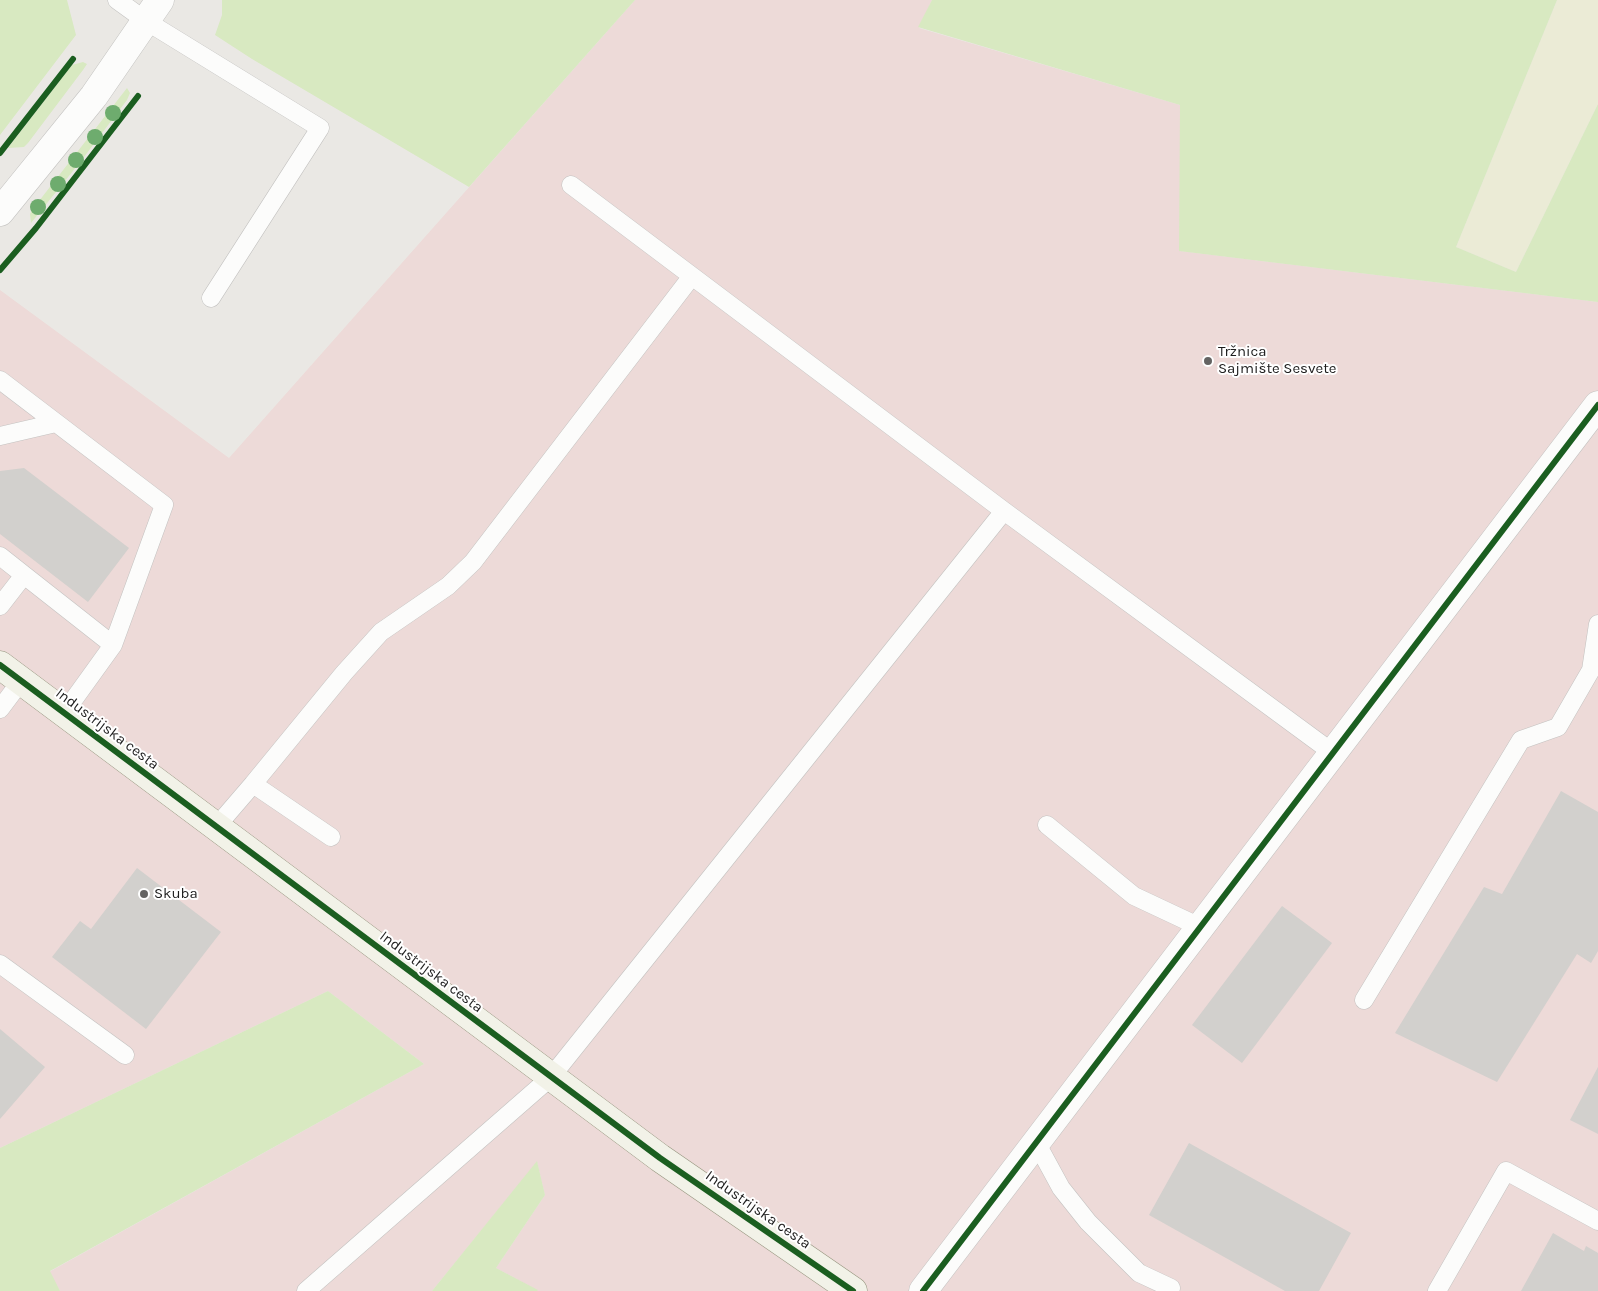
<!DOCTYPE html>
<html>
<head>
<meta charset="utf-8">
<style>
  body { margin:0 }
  canvas { display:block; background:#eae8e4 }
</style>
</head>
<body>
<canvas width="1598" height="1291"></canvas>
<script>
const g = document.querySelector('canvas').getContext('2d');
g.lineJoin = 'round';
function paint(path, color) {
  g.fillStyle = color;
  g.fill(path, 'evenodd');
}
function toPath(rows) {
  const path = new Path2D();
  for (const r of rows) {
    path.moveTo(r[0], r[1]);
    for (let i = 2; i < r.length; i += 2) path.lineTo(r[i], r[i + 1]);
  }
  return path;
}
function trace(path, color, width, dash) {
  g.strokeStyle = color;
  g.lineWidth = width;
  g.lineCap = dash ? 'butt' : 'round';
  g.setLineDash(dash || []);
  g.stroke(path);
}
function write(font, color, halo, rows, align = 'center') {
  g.font = font + ' Karla,sans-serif';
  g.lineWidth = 4;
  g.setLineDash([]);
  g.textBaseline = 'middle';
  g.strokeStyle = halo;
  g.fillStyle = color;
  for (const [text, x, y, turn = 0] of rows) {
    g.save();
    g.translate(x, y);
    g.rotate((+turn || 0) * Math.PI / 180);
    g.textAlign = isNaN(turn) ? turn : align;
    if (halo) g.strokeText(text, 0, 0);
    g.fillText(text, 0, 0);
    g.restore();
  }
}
paint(toPath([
  [635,0,932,0,919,28,1180,105,1180,251,1598,302,1598,1291,537,1291,537,1290,496,1268,545,1195,537,1162,432,1291,60,1291,49,1272,424,1064,328,991,0,1148,0,290,229,458]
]), '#eddad8');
paint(toPath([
  [1557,0,1598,0,1598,104,1516,272,1456,247]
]), '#ebebd6');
paint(toPath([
  [0,0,67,0,76,35,0,135],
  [222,0,635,0,469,187,252,59,215,35,222,15],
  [932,0,1557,0,1456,247,1516,272,1598,104,1598,302,1179,251,1180,105,918,27],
  [83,62,87,64,83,70,28,143,24,147,8,148,72,65],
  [127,88,130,93,127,100,81,161,31,223,30,214,32,210],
  [328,991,424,1064,50,1271,60,1291,0,1291,0,1148],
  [537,1161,545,1195,496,1268,538,1290,537,1291,432,1291]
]), '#d8e9c1');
paint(toPath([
  [24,468,129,548,88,602,0,534,0,471],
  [1561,791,1598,812,1598,951,1591,963,1577,954,1497,1082,1395,1033,1484,887,1502,894],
  [137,868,221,932,146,1029,52,957,80,921,91,929],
  [1282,906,1332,943,1242,1063,1192,1025],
  [0,1029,45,1067,0,1119],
  [1598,1067,1598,1134,1570,1120],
  [1189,1143,1351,1233,1319,1291,1285,1291,1149,1215],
  [1553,1233,1584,1251,1586,1246,1598,1253,1598,1291,1521,1291]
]), '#d2d0cd');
const lane = toPath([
  [117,0,146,21,320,128,211,298],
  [571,185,1004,511,1333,753],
  [0,380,164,505,113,645,24,575],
  [0,436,56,423],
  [0,556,24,575,0,606],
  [0,709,21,681],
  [64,713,113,645],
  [253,784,331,837],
  [1047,825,1134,896,1200,927],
  [216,827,253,784,344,673,381,632,448,586,473,562,692,276],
  [0,964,125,1055],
  [1364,1000,1521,740,1558,727,1591,670,1598,624],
  [1036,1142,1061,1188,1088,1222,1139,1273,1171,1288],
  [306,1291,551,1077,1004,511],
  [1437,1291,1506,1171,1598,1221]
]);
const street = toPath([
  [0,212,94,96,160,0],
  [923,1291,1598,405]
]);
const secondary = toPath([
  [0,665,660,1158,853,1291]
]);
trace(lane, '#c3c2c0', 19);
trace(street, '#c3c2c0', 29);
trace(secondary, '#93937c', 29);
trace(lane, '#fcfcfb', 18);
trace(street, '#fcfcfb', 28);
trace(secondary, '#f2f2e8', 28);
trace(toPath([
  [0,153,73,59],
  [0,270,36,228,138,96],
  [0,665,660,1158,853,1291],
  [923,1291,1598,405]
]), '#1b5e20', 6);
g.fillStyle = '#6eac6e';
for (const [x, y] of [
  [113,113],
  [95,137],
  [76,160],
  [58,184],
  [38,207]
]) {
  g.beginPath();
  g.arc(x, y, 8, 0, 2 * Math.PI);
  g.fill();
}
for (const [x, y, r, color] of [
  [1208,361,5,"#646362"],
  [144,894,5,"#646362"]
]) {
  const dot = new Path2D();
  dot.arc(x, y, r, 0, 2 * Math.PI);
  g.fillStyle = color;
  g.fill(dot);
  trace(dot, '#fff', 2);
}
write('15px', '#1c1c1c', '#fff', [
  ["Tržnica",1218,352],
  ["Sajmište Sesvete",1218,369],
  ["Skuba",154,894]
], 'left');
write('15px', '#1c1c1c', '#fff', [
  ["Industrijska cesta",107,729,37],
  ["Industrijska cesta",431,972,37],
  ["Industrijska cesta",758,1210,35]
]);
</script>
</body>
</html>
